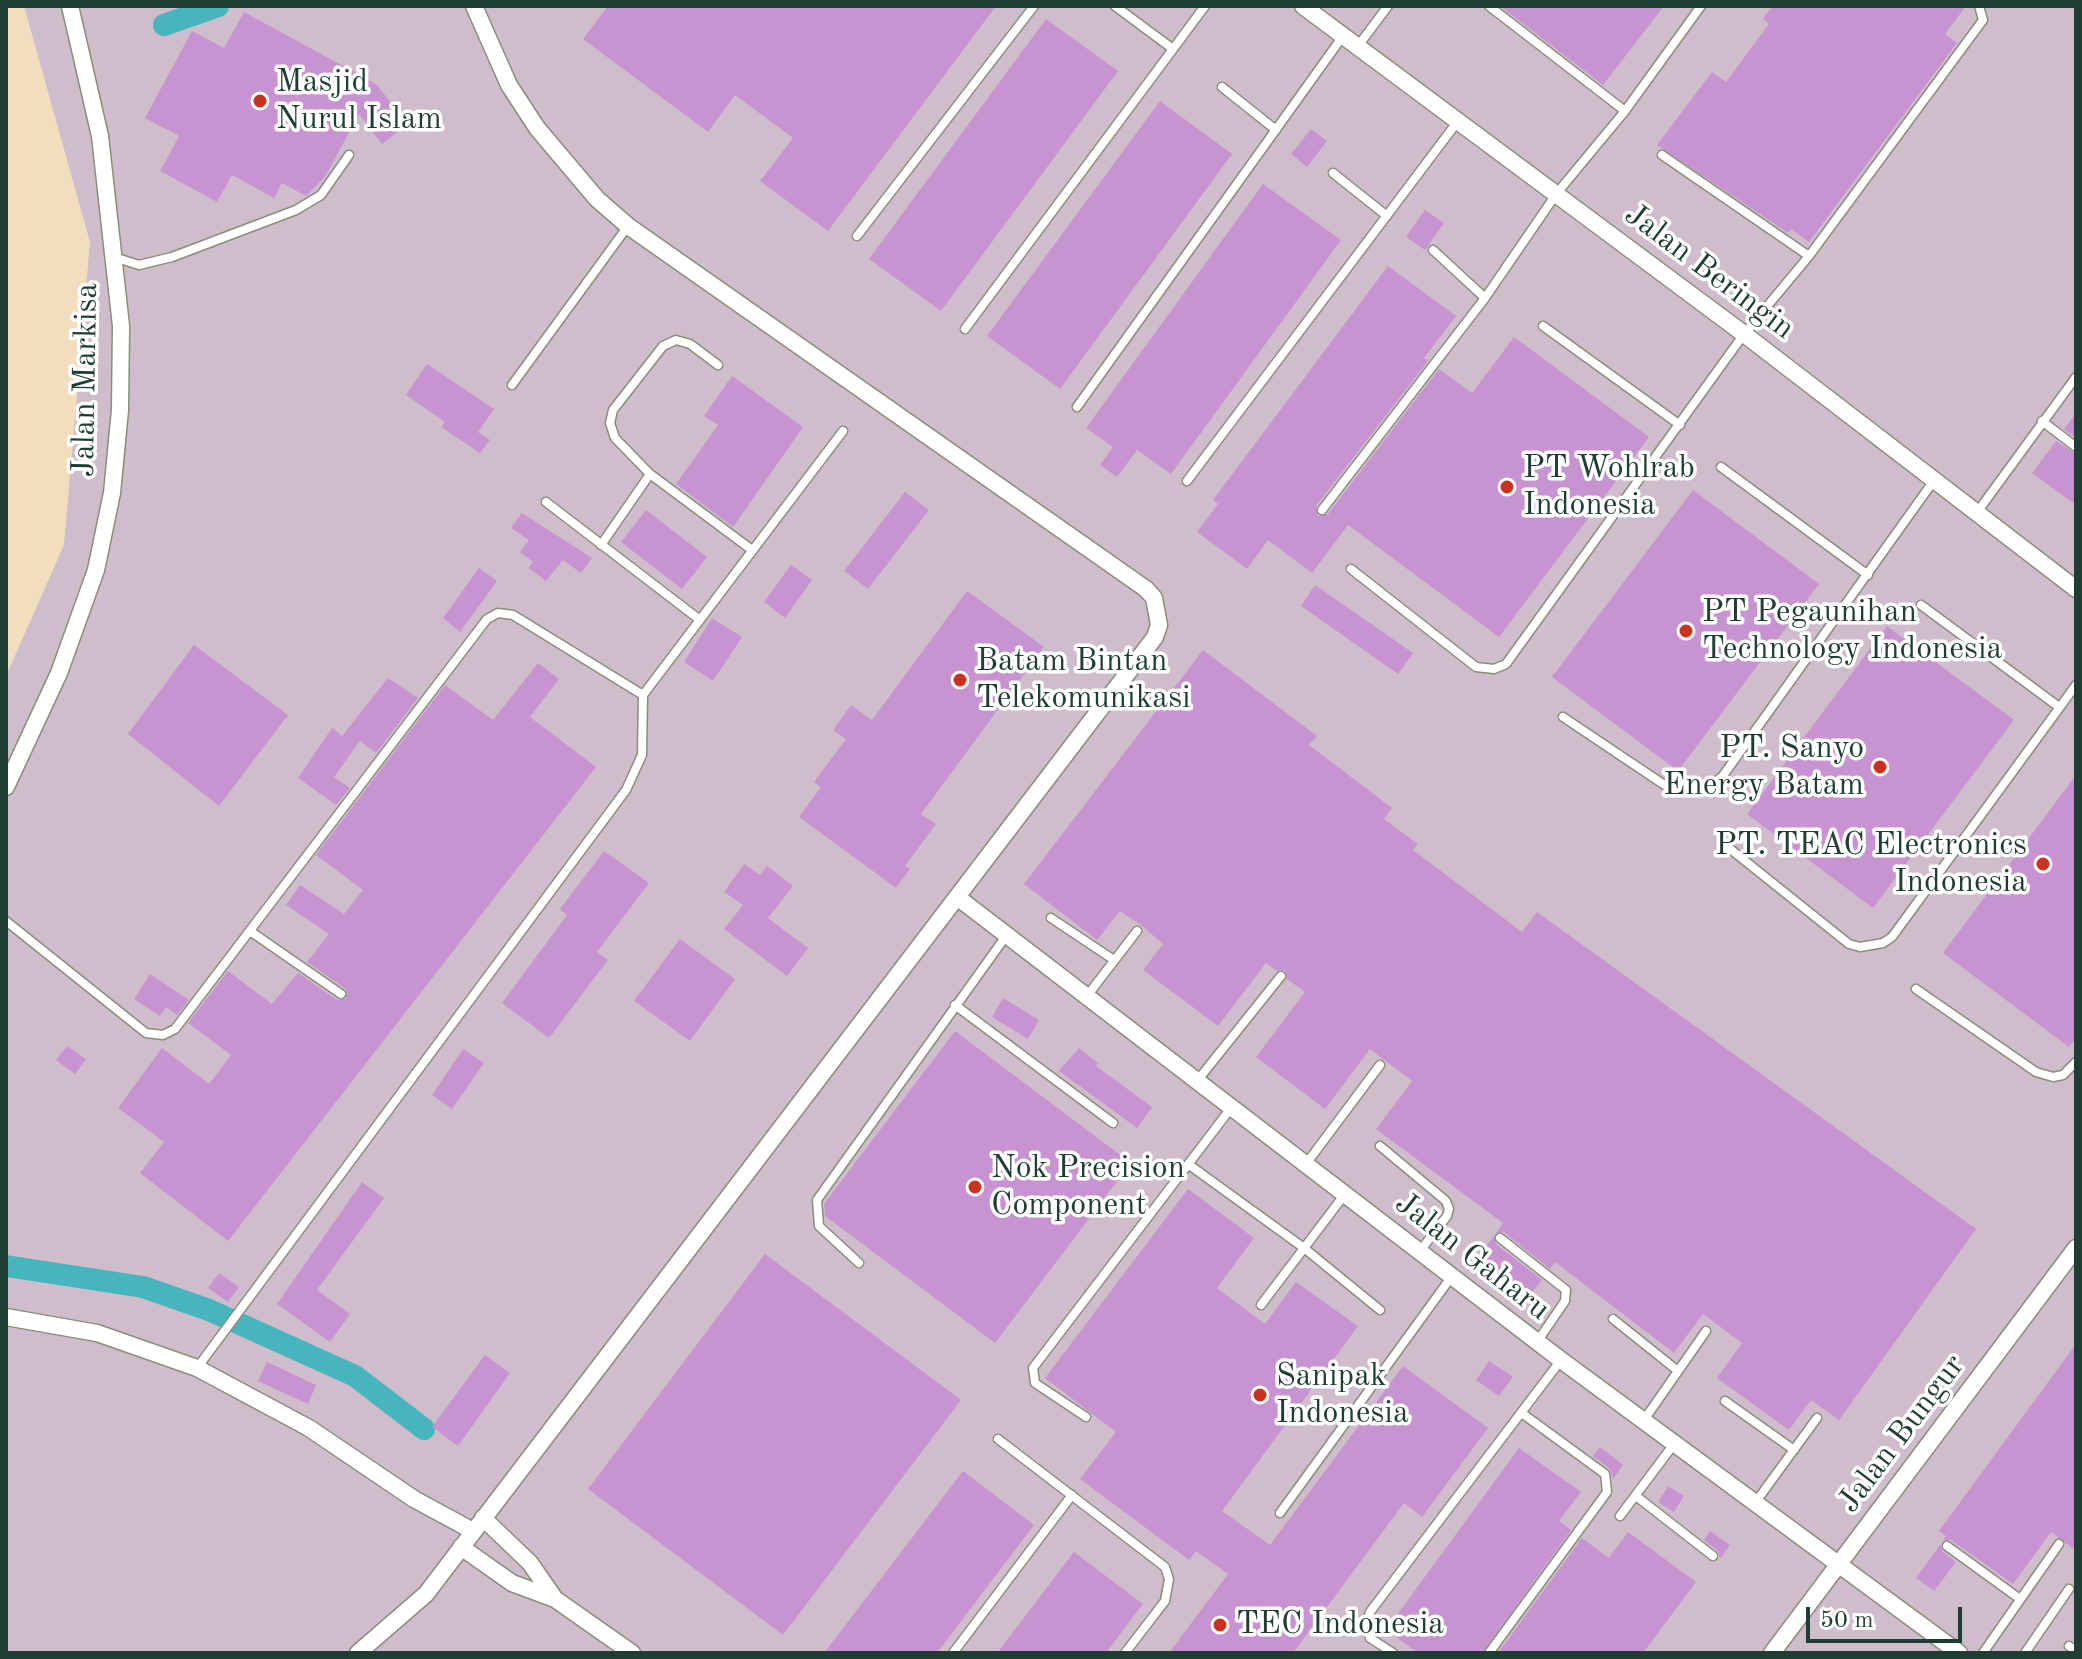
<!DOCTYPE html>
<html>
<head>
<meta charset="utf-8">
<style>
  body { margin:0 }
  #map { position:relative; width:2082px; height:1659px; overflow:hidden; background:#f0debe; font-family:"Old Standard TT",serif }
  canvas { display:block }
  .frame { position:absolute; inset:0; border:8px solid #1f3d34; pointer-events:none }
  .scale { position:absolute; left:1806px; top:1607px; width:156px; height:36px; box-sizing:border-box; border:4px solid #1f3d34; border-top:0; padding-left:10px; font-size:24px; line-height:28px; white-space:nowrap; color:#1f3d34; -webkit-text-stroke:6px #fff; paint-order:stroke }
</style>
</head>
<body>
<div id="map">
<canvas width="2082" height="1659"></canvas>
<div class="frame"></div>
<div class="scale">50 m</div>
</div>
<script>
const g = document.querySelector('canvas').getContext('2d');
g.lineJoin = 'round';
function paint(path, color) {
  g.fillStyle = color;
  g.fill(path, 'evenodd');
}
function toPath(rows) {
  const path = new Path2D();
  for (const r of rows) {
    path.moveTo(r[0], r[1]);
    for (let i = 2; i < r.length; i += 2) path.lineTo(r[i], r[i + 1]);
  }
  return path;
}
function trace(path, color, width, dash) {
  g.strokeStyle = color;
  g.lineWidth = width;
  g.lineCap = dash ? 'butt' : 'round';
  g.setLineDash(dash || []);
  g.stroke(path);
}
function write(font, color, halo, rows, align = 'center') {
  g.font = font + ' "Old Standard TT",serif';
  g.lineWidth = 7;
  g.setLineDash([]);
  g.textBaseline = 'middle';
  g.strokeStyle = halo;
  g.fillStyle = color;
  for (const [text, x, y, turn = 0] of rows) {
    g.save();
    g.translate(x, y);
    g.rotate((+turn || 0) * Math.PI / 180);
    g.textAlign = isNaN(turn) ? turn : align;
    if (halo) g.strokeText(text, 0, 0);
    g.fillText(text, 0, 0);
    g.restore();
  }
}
paint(toPath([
  [24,6,2076,6,2076,1653,6,1653,6,676,64,545,90,242]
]), '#d0bdcc');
trace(toPath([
  [164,25,218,6],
  [6,1266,143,1287,209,1310,355,1376,424,1429]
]), '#46b5be', 22);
paint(toPath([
  [608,6,996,6,828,231,760,181,793,138,735,95,708,132,583,39],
  [1500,6,1664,6,1603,85],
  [1772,6,1966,6,1945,34,1957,43,1809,242,1791,229,1788,233,1657,145,1712,72,1726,82,1769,24,1763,19],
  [244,12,376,84,408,124,382,144,359,114,325,177,306,196,282,183,274,198,232,175,217,202,160,171,179,136,145,118,192,31,224,48],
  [1046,19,1118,71,941,311,869,259],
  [1160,101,1232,154,1060,389,987,336],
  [1311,129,1327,141,1307,167,1291,154],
  [1263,184,1341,240,1171,474,1137,450,1117,477,1100,465,1113,447,1086,428],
  [1425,210,1444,223,1425,250,1406,237],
  [1388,266,1456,316,1424,358,1428,361,1316,506,1318,516,1328,514,1439,369,1472,393,1514,337,1649,437,1499,637,1348,525,1312,573,1268,540,1247,569,1197,532,1218,504,1213,500],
  [427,364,494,409,478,432,490,440,480,453,441,427,445,422,406,395],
  [732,376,803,427,733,527,676,484,718,425,704,416],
  [2076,413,2076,438,2064,429],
  [2056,441,2076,454,2076,505,2032,473],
  [1693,490,1819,584,1678,771,1552,677],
  [905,492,929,510,868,589,844,571],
  [646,510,707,557,682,589,621,542],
  [522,513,592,558,581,573,563,560,546,581,529,568,533,562,520,552,529,540,511,528],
  [791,565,812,580,785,618,764,602],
  [479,568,497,581,460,632,443,618],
  [1315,585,1413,653,1398,674,1301,606],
  [967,591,1044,647,921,814,936,824,905,866,910,869,896,888,799,817,821,787,814,782,846,739,833,730,851,705,872,720],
  [712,618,742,637,713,681,684,662],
  [1887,626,2014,720,1873,908,1747,814],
  [194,645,288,715,219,806,128,734],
  [1203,650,1317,736,1309,745,1392,808,1384,819,1418,844,1413,850,1522,932,1537,912,1976,1229,1839,1420,1811,1400,1789,1430,1717,1378,1742,1343,1703,1314,1674,1353,1555,1262,1550,1269,1504,1232,1496,1233,1503,1223,1376,1129,1412,1081,1370,1049,1325,1109,1256,1057,1305,992,1287,979,1285,970,1277,971,1266,963,1218,1026,1143,970,1163,944,1141,925,1120,911,1097,940,1024,884],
  [538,663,559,679,530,717,596,767,228,1241,140,1173,164,1142,118,1108,162,1048,209,1084,231,1055,188,1023,228,971,272,1004,298,973,337,1000,346,999,346,989,307,962,329,934,286,905,300,885,344,914,363,890,316,855,445,685,493,720],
  [388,678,418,698,376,753,360,741,334,777,350,788,336,805,298,778,332,728,342,736],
  [2076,775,2076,1038,2069,1047,1943,953],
  [604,851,649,883,597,952,608,960,549,1038,502,1003,567,915,560,909],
  [744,864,760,875,767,866,793,886,768,918,808,948,787,976,724,929,743,905,724,892],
  [680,939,735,979,690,1041,634,1001],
  [150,974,189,1000,177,1015,166,1007,160,1016,134,999],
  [1003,998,1039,1020,1028,1039,992,1017],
  [955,1031,1131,1163,995,1343,825,1216,824,1204],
  [67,1046,86,1059,75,1074,56,1060],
  [1079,1048,1098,1063,1096,1066,1152,1107,1137,1128,1059,1071],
  [463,1049,484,1063,452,1109,432,1095],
  [362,1182,384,1198,317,1290,350,1314,330,1342,277,1304],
  [1188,1189,1254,1238,1217,1288,1265,1324,1296,1282,1358,1326,1222,1511,1270,1545,1403,1366,1488,1428,1422,1517,1404,1503,1293,1653,1169,1653,1228,1574,1196,1551,1189,1560,1080,1479,1116,1432,1045,1378],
  [1494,1236,1496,1244,1542,1280,1525,1301,1474,1262],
  [765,1254,961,1400,783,1635,588,1489],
  [219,1273,239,1287,228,1302,208,1288],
  [2076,1344,2076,1551,2051,1532,2013,1584,1951,1540,1943,1541,1946,1536,1939,1531],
  [485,1355,510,1373,458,1446,432,1427],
  [1489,1361,1513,1377,1499,1396,1476,1380],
  [267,1362,316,1385,308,1404,258,1381],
  [1600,1447,1623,1465,1613,1479,1610,1469,1593,1456],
  [1519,1448,1581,1492,1559,1521,1571,1530,1482,1653,1418,1653,1386,1630],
  [963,1471,1034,1525,937,1653,824,1653],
  [1668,1486,1684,1496,1674,1512,1658,1502],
  [1710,1531,1730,1545,1720,1559,1718,1551,1704,1540],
  [1628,1532,1696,1582,1643,1653,1498,1653,1582,1538,1609,1558],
  [1941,1544,1942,1551,1956,1562,1934,1591,1916,1578],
  [1074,1552,1143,1604,1106,1653,997,1653]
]), '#c794d1');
const lane = toPath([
  [1115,6,1173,49],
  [1489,6,1625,111],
  [1358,46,1388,6],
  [1222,87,1276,130],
  [1662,155,1809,256],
  [1333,173,1387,216],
  [857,236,1034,6],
  [1433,250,1485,298],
  [114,257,139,265,172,257,296,210,321,195,349,155],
  [1543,326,1680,425],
  [965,329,1205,6],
  [718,365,690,344,676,340,663,346,613,410,610,423,615,438,650,474,752,550],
  [512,385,628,226],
  [1077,407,1343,36],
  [2042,421,2076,447],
  [1721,467,1868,575],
  [1187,481,1458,121],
  [546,502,700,620],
  [1322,510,1485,298,1557,193,1625,111,1701,6],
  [1978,511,2076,377],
  [601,545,650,474],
  [1351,569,1476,667,1494,669,1506,664,1744,334,1809,256,1983,20,1979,6],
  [1921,605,2059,707],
  [1563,717,1666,786,1694,789,1711,785,1722,777,1935,479],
  [1729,848,1849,944,1860,947,1883,943,1892,937,2076,685],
  [1051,918,1114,960],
  [6,921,146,1033,163,1035,175,1029,487,619,498,613,513,615,643,695],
  [250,931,341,994],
  [1916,989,2036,1072,2053,1077,2063,1075,2076,1062],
  [1087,996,1137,931],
  [955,1005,1113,1123],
  [1197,1081,1281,976],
  [1380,1146,1446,1201,1449,1209,1447,1216,1420,1251],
  [1188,1164,1304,1248,1380,1310],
  [1306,1164,1380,1065],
  [1500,1238,1566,1290,1565,1301,1537,1342],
  [859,1263,819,1226,817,1200,1006,936],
  [1261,1305,1345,1194],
  [1613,1319,1678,1371],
  [197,1368,626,790,642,755,643,695,843,431],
  [1725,1401,1794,1450],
  [1086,1417,1035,1383,1033,1368,1231,1108],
  [1644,1420,1706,1331],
  [998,1439,1165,1567,1169,1579,1165,1601,1125,1653],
  [1636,1496,1713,1556],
  [1755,1503,1817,1418],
  [1280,1513,1452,1276],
  [1620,1516,1674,1444],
  [1947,1546,2020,1599],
  [2069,1646,2076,1651],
  [953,1653,1072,1495],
  [1393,1653,1370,1638,1366,1625,1370,1612,1561,1360],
  [1489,1653,1607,1492,1605,1474,1523,1414],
  [1983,1653,2059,1544],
  [2025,1653,2069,1589]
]);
const street = toPath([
  [1303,6,1744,334,2076,589],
  [6,787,59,673,96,570,112,493,120,410,121,326,100,136,70,6],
  [957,897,1561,1360,1959,1653],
  [6,1317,97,1333,197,1368,309,1428,414,1499,473,1531],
  [483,1518,530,1563,555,1599],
  [461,1547,512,1583,555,1599,632,1653],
  [358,1653,426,1594,1155,637,1159,625,1154,598,1146,589,628,226,597,199,537,128,509,85,474,6],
  [1772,1653,2076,1248]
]);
trace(lane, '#888e79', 11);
trace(street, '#888e79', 19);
trace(lane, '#fff', 8);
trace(street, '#fff', 16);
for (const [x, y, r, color] of [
  [260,101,8,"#c8321e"],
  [1507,487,8,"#c8321e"],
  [1686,631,8,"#c8321e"],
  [960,680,8,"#c8321e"],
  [1880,767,8,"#c8321e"],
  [2043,864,8,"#c8321e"],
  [975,1187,8,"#c8321e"],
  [1260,1395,8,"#c8321e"],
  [1220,1625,8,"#c8321e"]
]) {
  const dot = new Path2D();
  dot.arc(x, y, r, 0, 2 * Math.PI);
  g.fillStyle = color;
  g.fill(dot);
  trace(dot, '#fff', 3);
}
write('32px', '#1f3d34', '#fff', [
  ["Masjid",276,83],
  ["Nurul Islam",276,120],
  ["PT Wohlrab",1523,469],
  ["Indonesia",1523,506],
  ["PT Pegaunihan",1702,613],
  ["Technology Indonesia",1702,650],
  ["Batam Bintan",976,662],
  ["Telekomunikasi",976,699],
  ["PT. Sanyo",1864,749,"right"],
  ["Energy Batam",1864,786,"right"],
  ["PT. TEAC Electronics",2027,846,"right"],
  ["Indonesia",2027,883,"right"],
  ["Nok Precision",991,1169],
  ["Component",991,1206],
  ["Sanipak",1276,1377],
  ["Indonesia",1276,1414],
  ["TEC Indonesia",1236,1625]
], 'left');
write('32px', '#1f3d34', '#fff', [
  ["Jalan Beringin",1709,272,37],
  ["Jalan Markisa",86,380,-89],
  ["Jalan Gaharu",1472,1257,38],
  ["Jalan Bungur",1902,1434,-53]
]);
</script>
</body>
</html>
